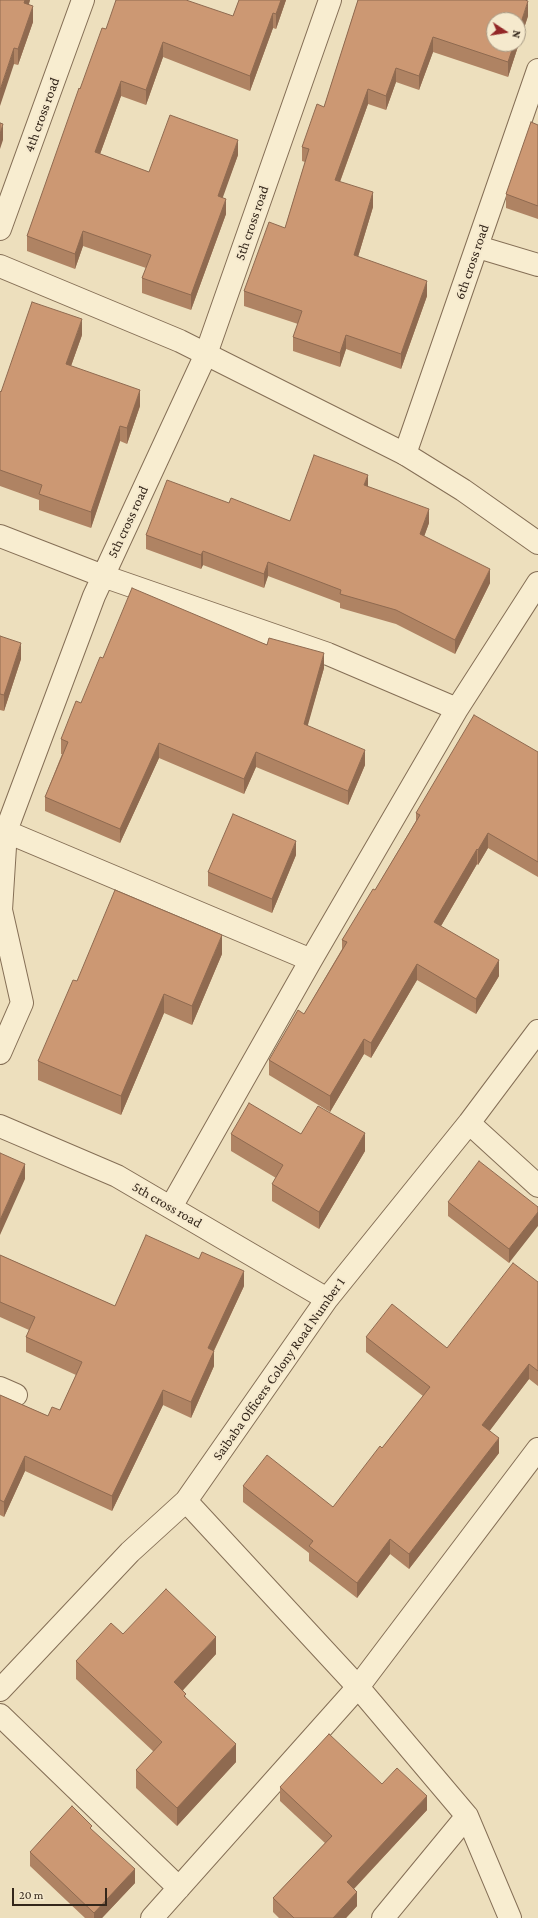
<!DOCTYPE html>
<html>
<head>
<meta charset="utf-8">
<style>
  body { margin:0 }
  #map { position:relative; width:538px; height:1918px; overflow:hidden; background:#eddfbd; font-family:"Crimson Pro",serif }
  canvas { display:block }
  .north { position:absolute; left:486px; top:12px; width:40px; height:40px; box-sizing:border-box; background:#f5e9cd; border:1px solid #a89b86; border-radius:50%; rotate:102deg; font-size:11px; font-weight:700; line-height:16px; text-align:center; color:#34271b }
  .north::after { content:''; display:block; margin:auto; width:14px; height:18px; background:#932727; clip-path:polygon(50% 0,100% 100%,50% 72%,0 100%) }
  .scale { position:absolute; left:12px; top:1888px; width:95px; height:18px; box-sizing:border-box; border:2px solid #34271b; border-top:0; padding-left:5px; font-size:12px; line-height:14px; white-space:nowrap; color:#34271b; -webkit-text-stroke:3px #f5e9cd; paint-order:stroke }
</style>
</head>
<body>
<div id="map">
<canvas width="538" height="1918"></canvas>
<div class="north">N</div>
<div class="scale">20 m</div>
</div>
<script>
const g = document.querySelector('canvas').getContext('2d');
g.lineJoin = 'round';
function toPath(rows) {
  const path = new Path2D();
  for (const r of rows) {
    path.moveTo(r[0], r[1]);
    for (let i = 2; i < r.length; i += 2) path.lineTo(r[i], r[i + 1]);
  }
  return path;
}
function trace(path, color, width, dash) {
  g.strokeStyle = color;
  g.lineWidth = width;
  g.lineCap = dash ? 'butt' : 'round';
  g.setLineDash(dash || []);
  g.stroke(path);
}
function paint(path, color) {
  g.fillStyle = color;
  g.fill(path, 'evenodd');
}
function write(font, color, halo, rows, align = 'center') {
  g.font = font + ' "Crimson Pro",serif';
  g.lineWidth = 4;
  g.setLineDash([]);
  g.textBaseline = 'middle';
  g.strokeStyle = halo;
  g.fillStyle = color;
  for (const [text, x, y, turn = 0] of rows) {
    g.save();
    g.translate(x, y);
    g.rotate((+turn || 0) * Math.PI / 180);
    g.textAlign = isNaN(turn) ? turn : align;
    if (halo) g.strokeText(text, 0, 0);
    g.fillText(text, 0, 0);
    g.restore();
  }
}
const minor = toPath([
  [0,229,83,0],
  [478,247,538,265],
  [405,454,538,70],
  [0,536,103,576,328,654,457,709],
  [0,829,311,960],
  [0,1053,22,1003,1,910,6,831,94,596,206,354,330,0],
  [469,1123,538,1186],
  [0,1126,117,1176,327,1299],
  [171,1207,311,960,457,709,538,583],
  [0,1388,16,1395],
  [186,1501,358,1687,467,1816,510,1918],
  [0,1690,130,1552,186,1501,327,1299,469,1123,538,1031],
  [0,1715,179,1888],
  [152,1918,358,1687,538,1449],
  [383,1918,467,1816]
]);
const tertiary = toPath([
  [0,266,180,341,405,454,463,490,538,543]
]);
trace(minor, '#856f56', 24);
trace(tertiary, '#856f56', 24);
trace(minor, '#f8edd0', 22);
trace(tertiary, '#f8edd0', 22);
paint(toPath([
  [0,0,30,0,29,4,33,22,18,65,14,64],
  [239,0,286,0,276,29,273,28,250,91,163,57,146,105,121,96,100,154,149,172,238,155,222,197,226,214,191,310,142,293,142,278,146,268,83,246,75,269,27,251,27,236,80,89,106,29,233,16],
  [358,0,528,16,508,77,433,52,419,90,396,82,386,110,368,104,340,182,373,207,358,257,427,296,401,369,346,349,340,367,293,351,293,337,298,324,244,306,244,291,285,228,305,162,302,161,302,147,324,107],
  [538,125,538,219,506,208,506,194],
  [82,335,71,366,140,406,127,444,120,441,91,528,39,510,39,500,0,486,0,391,1,392],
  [368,487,429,523,424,536,490,583,455,654,396,624,340,608,340,603,268,576,264,588,203,565,201,569,146,549,146,535,229,503,290,521],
  [0,636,21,659,4,711,0,710],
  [267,645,324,668,307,726,365,765,348,805,256,767,244,794,159,758,120,843,45,811,45,797,62,754,61,754,61,739,81,703,103,658],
  [538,752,538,877,488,848,478,865,477,864,441,926,499,976,476,1014,417,980,371,1058,364,1054,330,1112,269,1075,269,1060,304,1014,342,949,342,940,375,890,416,821,416,813],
  [296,855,272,913,208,886,208,872],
  [222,954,192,1025,164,1013,121,1115,38,1080,38,1061,77,981],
  [231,1134,301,1134,365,1151,319,1229,272,1201,272,1184,276,1178,231,1151],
  [448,1202,538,1207,509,1263,448,1216],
  [0,1255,115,1306,244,1286,214,1351,214,1366,191,1418,163,1405,112,1511,25,1471,4,1517,0,1515,0,1395,48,1416,60,1410,76,1375,26,1352,26,1337,29,1330,0,1317],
  [538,1282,538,1386,529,1379,489,1431,499,1453,409,1569,390,1554,357,1598,309,1561,309,1553,243,1502,243,1486,333,1507,382,1448,423,1396,366,1352,366,1337,447,1348],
  [123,1634,216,1654,183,1690,186,1698,236,1762,177,1826,136,1788,136,1770,154,1752,76,1679,76,1661],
  [382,1784,427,1810,354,1889,357,1906,346,1918,279,1918,273,1912,273,1898,325,1843,280,1801,280,1787],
  [92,1830,135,1883,102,1918,85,1918,30,1866,30,1852]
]), '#af8363');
paint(toPath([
  [25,0,30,0,24,18,24,3],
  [281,0,286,0,276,29,276,14],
  [528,1,528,16,508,77,508,62,514,44,518,44,518,32],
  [33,6,33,22,18,65,18,49],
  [273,13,273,28,250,91,250,76],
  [433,37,433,52,419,90,419,76],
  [163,42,163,57,146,105,146,90],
  [14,48,14,64,0,106,0,90],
  [396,68,396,82,386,110,386,96],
  [121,81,121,96,95,168,95,152],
  [368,89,368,104,335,195,335,180],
  [3,124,3,140,0,149,0,134],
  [238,140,238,155,218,211,218,196],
  [373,192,373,207,354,270,354,255],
  [226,199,226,214,191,310,191,295],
  [83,231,83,246,75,269,75,254],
  [427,281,427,296,401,369,401,354],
  [82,319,82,335,66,380,66,364],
  [346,335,346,349,340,367,340,353],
  [140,390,140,406,127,444,127,428],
  [120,426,120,441,91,528,91,512],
  [368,475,368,489,364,485],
  [429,509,429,523,420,548,420,534],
  [203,551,203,565,201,569,201,555],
  [268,562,268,576,264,588,264,574],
  [490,569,490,583,455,654,455,640],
  [21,643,21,659,4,711,4,695],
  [324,653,324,668,304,739,304,724],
  [159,743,159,758,120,843,120,829],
  [365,750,365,765,348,805,348,791],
  [256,752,256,767,244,794,244,779],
  [488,833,488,848,478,865,478,850],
  [296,841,296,855,272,913,272,899],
  [477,849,477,864,434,938,434,922],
  [222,935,222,954,192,1025,192,1006],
  [499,960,499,976,476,1014,476,999],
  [417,964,417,980,371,1058,371,1043],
  [164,994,164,1013,121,1115,121,1096],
  [364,1039,364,1054,330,1112,330,1096],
  [365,1133,365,1151,319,1229,319,1212],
  [25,1164,25,1179,0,1235,0,1220],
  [538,1212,538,1226,509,1263,509,1249],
  [244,1271,244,1286,208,1363,208,1348],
  [214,1351,214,1366,191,1418,191,1402],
  [529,1364,529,1379,482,1441,482,1425],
  [163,1390,163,1405,112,1511,112,1496],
  [499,1438,499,1453,409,1569,409,1554],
  [25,1456,25,1471,4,1517,4,1502],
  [390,1539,390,1554,357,1598,357,1583],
  [216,1637,216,1654,174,1700,174,1682],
  [236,1744,236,1762,177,1826,177,1808],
  [427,1796,427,1810,347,1896,347,1882],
  [135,1869,135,1883,102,1918,94,1918,94,1913],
  [357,1892,357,1906,346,1918,333,1918]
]), '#8f6a50');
const building = toPath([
  [0,0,25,0,24,3,33,6,18,49,14,48,0,90,0,0],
  [116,0,186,0,233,16,239,0,281,0,276,14,273,13,250,76,163,42,146,90,121,81,95,152,149,172,170,115,238,140,218,196,226,199,191,295,142,278,151,255,83,231,75,254,27,236,79,88,80,89,102,28,106,29,116,0],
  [358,0,525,0,528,1,518,32,518,20,494,20,494,44,514,44,508,62,433,37,419,76,396,68,386,96,368,89,335,180,373,192,354,255,427,281,401,354,346,335,340,353,293,337,302,311,244,291,269,222,285,228,309,149,302,147,317,104,324,107,358,0],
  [531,122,538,125,538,206,506,194,531,122],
  [0,123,3,124,0,134,0,123],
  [32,302,82,319,66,364,140,390,127,428,120,426,91,512,39,494,42,485,0,470,0,391,1,392,32,302],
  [314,455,368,475,364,485,429,509,420,534,490,569,455,640,396,610,340,594,341,590,268,562,264,574,203,551,201,555,146,535,167,480,229,503,231,498,290,521,314,455],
  [132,588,267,645,269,638,324,653,304,724,365,750,348,791,256,752,244,779,159,743,120,829,45,797,68,742,61,739,76,701,81,703,100,657,103,658,132,588],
  [0,636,21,643,4,695,0,694,0,636],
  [474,715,538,752,538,862,488,833,478,850,477,849,434,922,499,960,476,999,417,964,371,1043,364,1039,330,1096,269,1060,298,1010,304,1014,347,942,342,940,373,889,375,890,420,815,416,813,474,715],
  [233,814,296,841,272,899,208,872,233,814],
  [115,890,222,935,192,1006,164,994,121,1096,38,1061,73,980,77,981,115,890],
  [249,1103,301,1134,318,1106,365,1133,319,1212,272,1184,283,1165,231,1134,249,1103],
  [0,1153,25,1164,0,1220,0,1153],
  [479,1161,538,1207,538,1212,509,1249,448,1202,479,1161],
  [146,1235,199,1259,202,1252,244,1271,208,1348,214,1351,191,1402,163,1390,112,1496,25,1456,4,1502,0,1500,0,1395,48,1416,52,1407,60,1410,82,1362,26,1337,35,1317,0,1302,0,1255,115,1306,146,1235],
  [513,1263,538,1282,538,1371,529,1364,482,1425,499,1438,409,1554,390,1539,357,1583,309,1546,313,1541,243,1486,267,1455,333,1507,380,1446,382,1448,430,1387,366,1337,392,1304,447,1348,513,1263],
  [166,1589,216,1637,174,1682,186,1694,184,1696,236,1744,177,1808,136,1770,162,1742,76,1661,111,1623,123,1634,166,1589],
  [329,1734,382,1784,397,1768,427,1796,347,1882,357,1892,333,1918,294,1918,273,1898,332,1836,280,1787,329,1734],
  [72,1806,92,1826,90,1828,135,1869,94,1913,30,1852,72,1806]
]);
paint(building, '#cc9873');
trace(building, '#8f6a50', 1);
write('14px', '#34271b', '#f5e9cd', [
  ["4th cross road",42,115,-70],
  ["5th cross road",252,223,-71],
  ["6th cross road",472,262,-71],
  ["5th cross road",128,522,-65],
  ["5th cross road",167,1205,30],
  ["Saibaba Officers Colony Road Number 1",279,1369,-55]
]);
</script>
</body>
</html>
